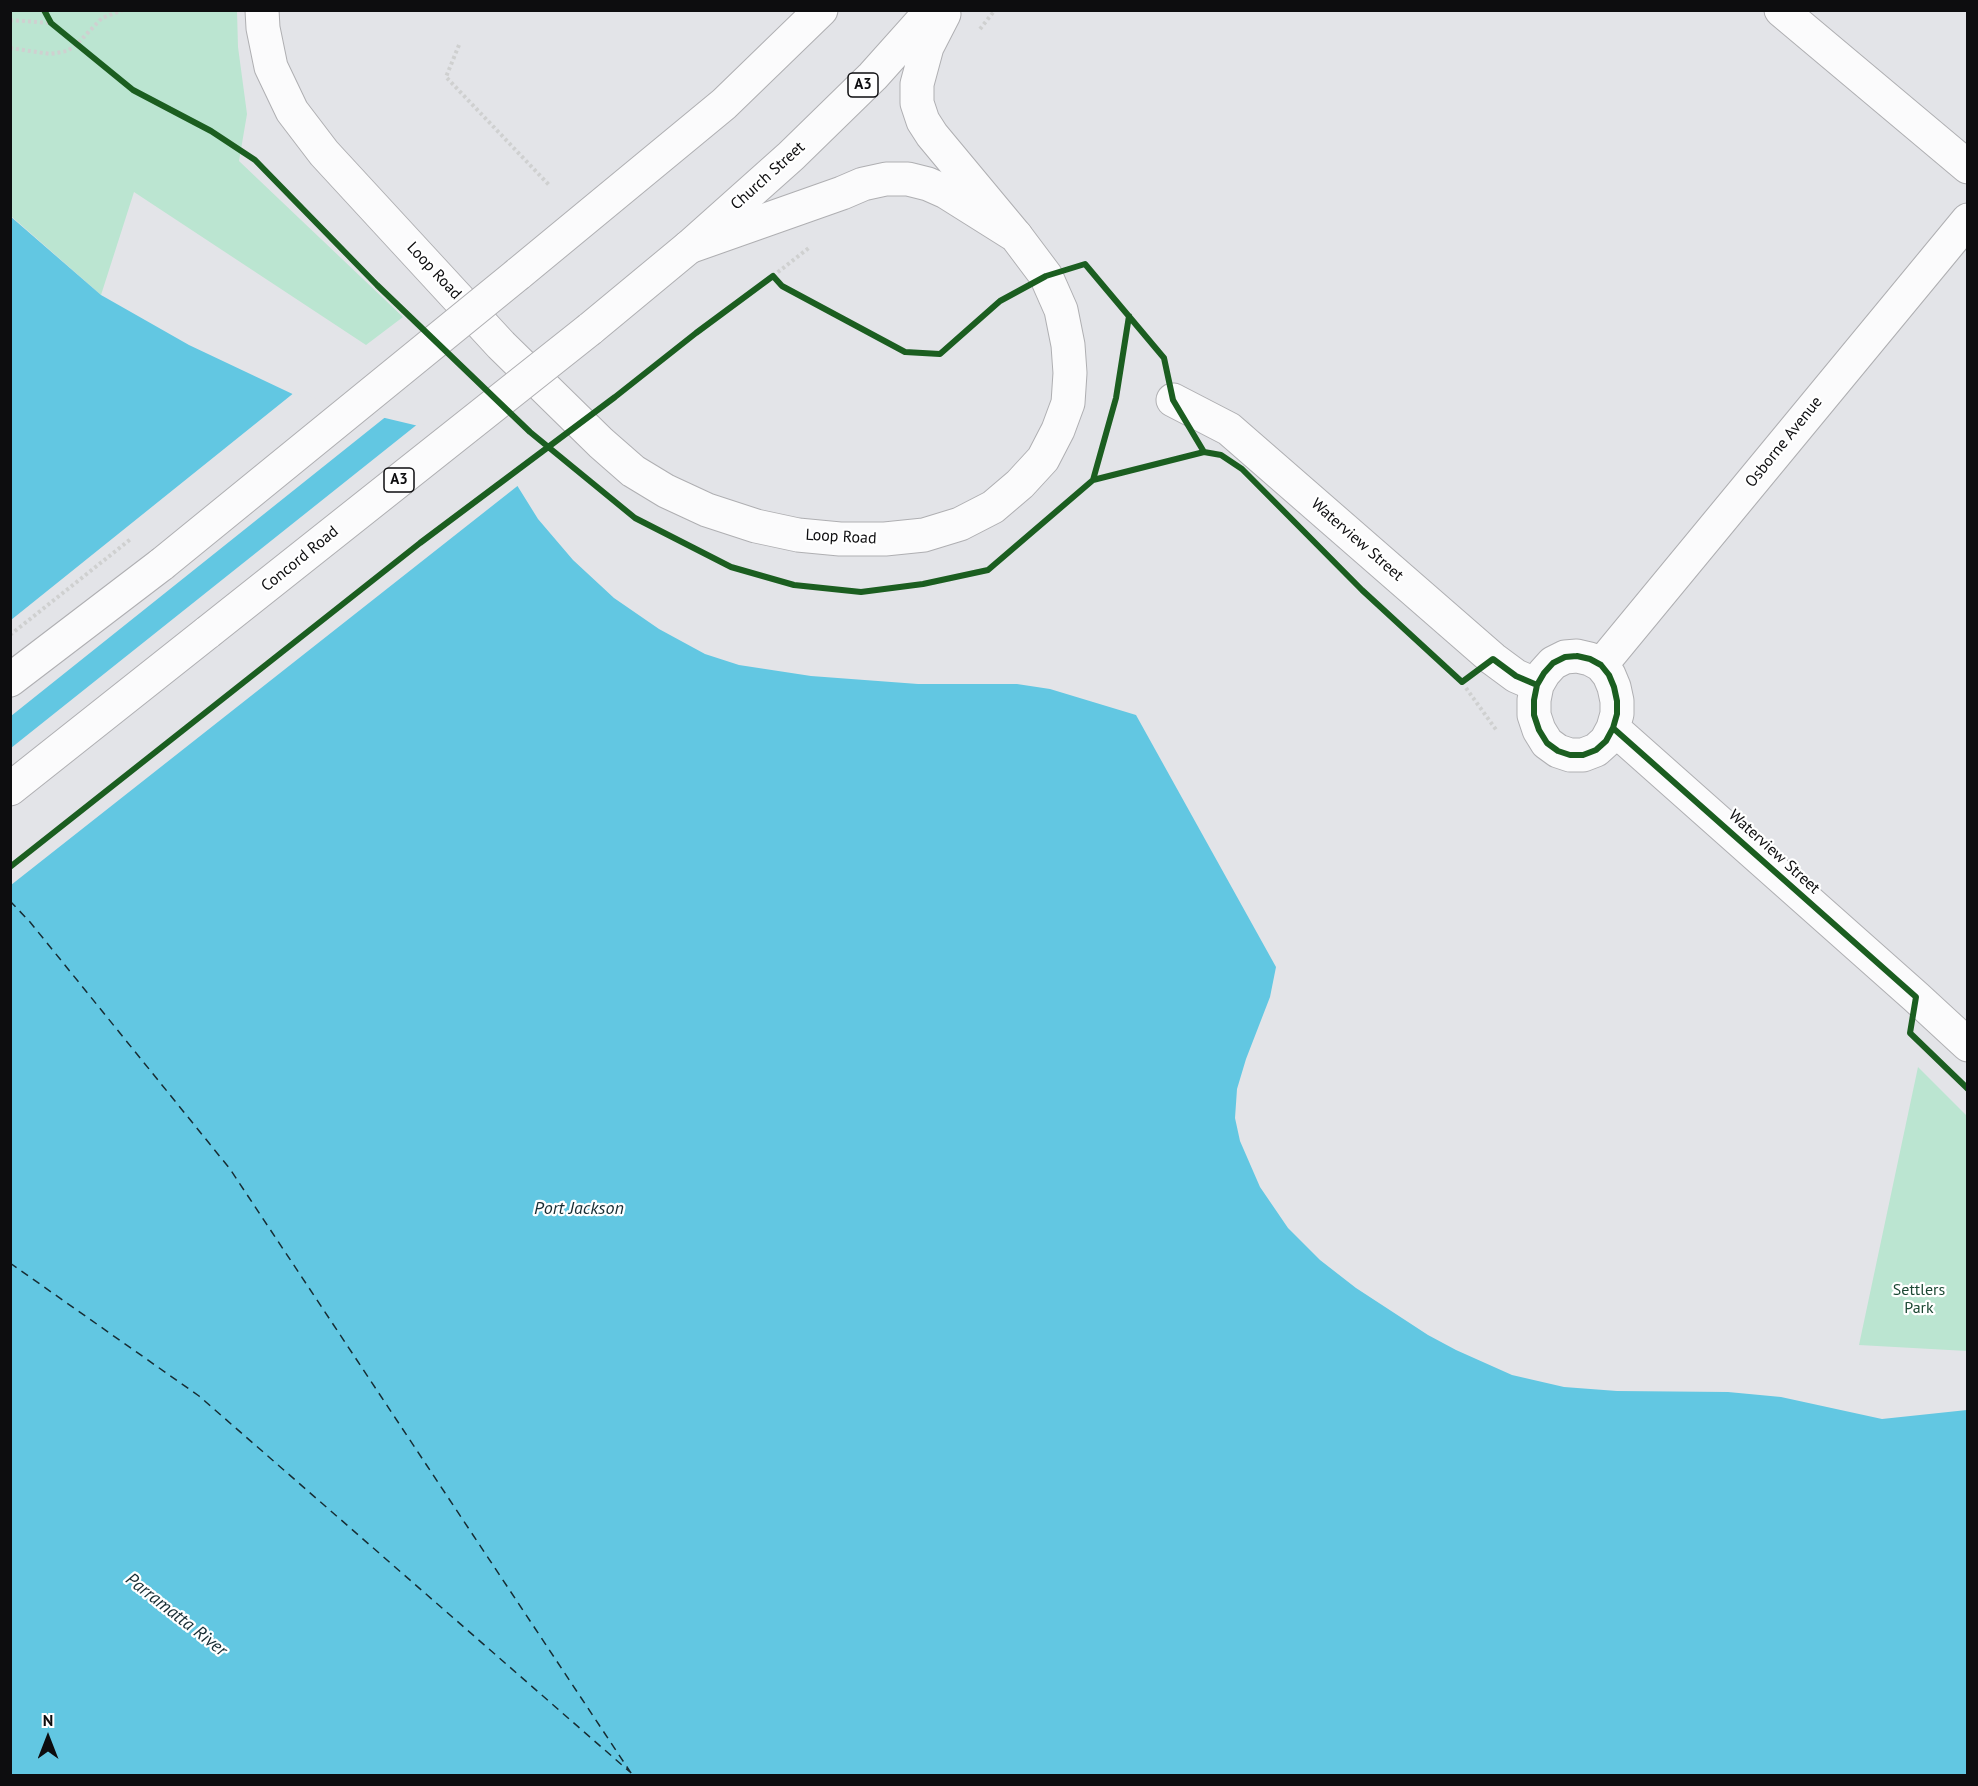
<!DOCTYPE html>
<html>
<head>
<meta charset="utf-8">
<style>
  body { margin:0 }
  #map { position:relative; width:1978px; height:1786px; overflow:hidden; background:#e3e4e8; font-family:"PT Sans",sans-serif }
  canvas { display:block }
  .frame { position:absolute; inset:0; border:12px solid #0d0d0f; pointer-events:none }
  .north { position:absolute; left:18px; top:1708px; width:60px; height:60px; -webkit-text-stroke:4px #fff; paint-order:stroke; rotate:0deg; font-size:16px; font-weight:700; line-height:24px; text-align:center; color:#0d0d0f }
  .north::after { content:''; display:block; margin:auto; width:21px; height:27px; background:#0d0d0f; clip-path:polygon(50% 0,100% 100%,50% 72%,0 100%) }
</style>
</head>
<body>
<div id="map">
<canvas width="1978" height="1786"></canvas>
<div class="frame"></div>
<div class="north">N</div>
</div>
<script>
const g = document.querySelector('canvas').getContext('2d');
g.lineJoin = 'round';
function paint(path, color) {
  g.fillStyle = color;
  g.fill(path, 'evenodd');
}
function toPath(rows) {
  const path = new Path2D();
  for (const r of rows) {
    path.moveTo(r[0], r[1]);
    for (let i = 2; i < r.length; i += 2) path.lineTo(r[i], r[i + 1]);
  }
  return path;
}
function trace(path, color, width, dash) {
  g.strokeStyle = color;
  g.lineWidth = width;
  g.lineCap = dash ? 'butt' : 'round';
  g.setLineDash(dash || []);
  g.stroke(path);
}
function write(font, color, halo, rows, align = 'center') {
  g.font = font + ' "PT Sans",sans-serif';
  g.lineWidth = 4.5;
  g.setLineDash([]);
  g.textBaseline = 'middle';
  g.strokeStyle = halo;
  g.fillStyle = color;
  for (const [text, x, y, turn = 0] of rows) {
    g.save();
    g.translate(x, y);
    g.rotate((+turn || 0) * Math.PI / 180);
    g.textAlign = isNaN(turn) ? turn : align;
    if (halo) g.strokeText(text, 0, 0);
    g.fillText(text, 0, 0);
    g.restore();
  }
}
paint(toPath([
  [11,11,237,11,238,47,247,114,239,161,403,317,366,345,134,192,101,295,11,216],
  [1918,1067,1967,1116,1967,1351,1859,1345]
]), '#bbe5d1');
paint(toPath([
  [10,216,101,295,189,345,301,398,448,433,510,474,538,519,573,560,614,598,659,629,705,654,739,665,811,676,918,684,1017,684,1050,689,1136,715,1276,967,1270,997,1246,1059,1237,1089,1235,1118,1240,1141,1260,1187,1288,1228,1320,1260,1356,1288,1428,1335,1456,1350,1512,1375,1564,1387,1617,1391,1728,1392,1781,1397,1882,1419,1967,1410,1967,1775,11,1775]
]), '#62c7e2');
paint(toPath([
  [295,392,302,395,388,415,11,716,11,620],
  [419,423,450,430,512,472,520,484,11,885,11,748]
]), '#e3e4e8');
trace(toPath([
  [10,901,30,922,230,1169,633,1776],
  [10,1263,199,1396,630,1772]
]), '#172d34', 1.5, [8, 6]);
const street = toPath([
  [1781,10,1968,167],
  [1173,400,1229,429,1493,659,1516,676,1537,685],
  [1577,656,1590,659,1601,665,1609,675,1614,687,1617,701,1617,714,1613,728,1606,741,1596,750,1583,755,1570,755,1558,751,1547,743,1539,730,1534,715,1534,700,1537,685,1544,673,1553,663,1565,657,1577,656],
  [1601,665,1968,220],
  [1613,728,1916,997,1968,1045]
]);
const secondary = toPath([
  [262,10,263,28,271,67,292,111,324,153,501,345,601,443,633,471,666,491,707,510,756,526,798,535,840,539,885,539,924,535,960,524,993,507,1020,484,1043,459,1058,430,1068,403,1070,373,1068,345,1061,310,1046,276,1016,236,946,192,928,184,908,179,886,179,863,184,842,193,689,247]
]);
const highway = toPath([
  [944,14,927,47,917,84,917,103,923,121,932,135,1016,236],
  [518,274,724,104,821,10],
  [590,329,689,247,791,156,873,76,932,10],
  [10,680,162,564],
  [10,789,208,632]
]);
trace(street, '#afafb2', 35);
trace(secondary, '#afafb2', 35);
trace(highway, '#afafb2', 35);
trace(toPath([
  [10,20,51,23],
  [980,29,995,10],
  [459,45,446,77,550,186],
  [10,48,50,54,67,51,76,45,102,18,123,10],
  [773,276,810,247],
  [1466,688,1497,731]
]), '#cfd0d0', 4, [3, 3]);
trace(street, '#fbfbfc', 33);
trace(secondary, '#fbfbfc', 33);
trace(highway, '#fbfbfc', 33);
const highwayBridge = toPath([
  [162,564,518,274],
  [208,632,590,329]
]);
trace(highwayBridge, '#afafb2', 35, []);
trace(toPath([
  [10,635,132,538]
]), '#cfd0d0', 4, [3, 3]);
trace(highwayBridge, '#fbfbfc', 33);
trace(toPath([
  [44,10,51,23,133,90,211,131,255,160,377,285,530,432,635,518,731,567,794,585,861,592,923,584,988,570,1093,480,1204,452,1221,455,1242,469,1362,590,1462,682,1493,659,1516,676,1537,685],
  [1093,480,1116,398,1129,316],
  [1577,656,1590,659,1601,665,1609,675,1614,687,1617,701,1617,714,1613,728,1606,741,1596,750,1583,755,1570,755,1558,751,1547,743,1539,730,1534,715,1534,700,1537,685,1544,673,1553,663,1565,657,1577,656],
  [1613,728,1916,997,1910,1033,1968,1089],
  [10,867,420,543,615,397,696,333,773,276,782,286,905,352,940,354,1000,301,1046,276,1085,264,1164,358,1173,400,1204,452]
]), '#1b5e20', 6);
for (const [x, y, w] of [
  [863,85,30],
  [399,480,30]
]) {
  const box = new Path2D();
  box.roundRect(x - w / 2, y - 12, w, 24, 4.5);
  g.fillStyle = '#fff';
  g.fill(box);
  trace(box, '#0d0d0f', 1.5);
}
write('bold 15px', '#0d0d0f', null, [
  ["A3",863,85],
  ["A3",399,480]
]);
write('16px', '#0d0d0f', '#fff', [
  ["Church Street",768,176,-42],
  ["Loop Road",434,271,47],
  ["Osborne Avenue",1784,442,-51],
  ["Loop Road",841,537,3],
  ["Waterview Street",1357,540,41],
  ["Concord Road",300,559,-39],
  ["Waterview Street",1774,852,42]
]);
write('16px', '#1b4833', '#fff', [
  ["Settlers",1919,1290],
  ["Park",1919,1308]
]);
write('italic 18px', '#172d34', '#fff', [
  ["Port Jackson",579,1209],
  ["Parramatta River",176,1615,38]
]);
</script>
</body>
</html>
